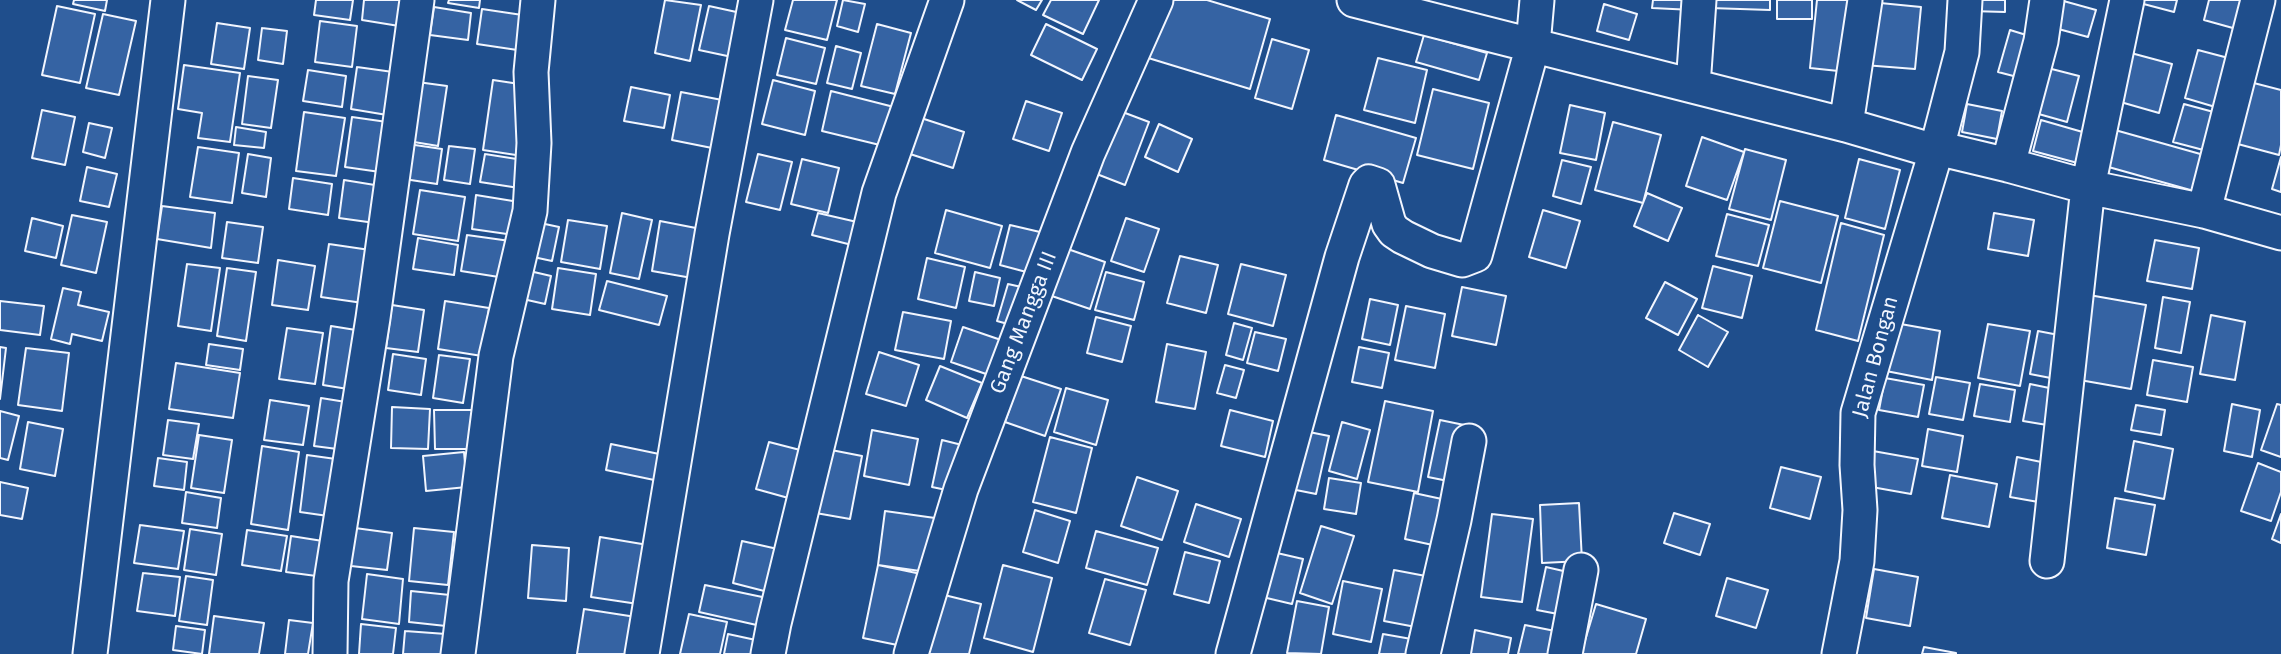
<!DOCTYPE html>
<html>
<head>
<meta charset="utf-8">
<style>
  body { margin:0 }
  canvas { display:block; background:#1f4e8c }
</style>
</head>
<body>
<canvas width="2281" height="654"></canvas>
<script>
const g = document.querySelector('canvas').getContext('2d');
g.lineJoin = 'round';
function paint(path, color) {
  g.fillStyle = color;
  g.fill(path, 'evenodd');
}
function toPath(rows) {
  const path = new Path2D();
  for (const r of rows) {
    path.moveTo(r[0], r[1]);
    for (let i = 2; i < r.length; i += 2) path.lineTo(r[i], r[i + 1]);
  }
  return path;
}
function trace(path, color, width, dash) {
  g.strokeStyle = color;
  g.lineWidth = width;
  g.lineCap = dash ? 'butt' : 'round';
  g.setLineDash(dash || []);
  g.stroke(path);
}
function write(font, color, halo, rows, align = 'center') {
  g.font = font + ' "Fira Sans",sans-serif';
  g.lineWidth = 5;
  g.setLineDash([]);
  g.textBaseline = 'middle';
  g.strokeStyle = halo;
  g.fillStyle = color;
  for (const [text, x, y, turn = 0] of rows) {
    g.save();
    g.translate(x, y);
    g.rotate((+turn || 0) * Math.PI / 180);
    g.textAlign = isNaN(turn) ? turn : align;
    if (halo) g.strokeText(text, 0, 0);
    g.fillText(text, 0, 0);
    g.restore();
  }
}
const building = toPath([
  [74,0,107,0,105,11,73,4,74,0],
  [316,0,353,0,350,20,314,15,316,0],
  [364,0,403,0,399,26,362,20,364,0],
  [449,0,480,0,479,8,448,3,449,0],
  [665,0,701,5,690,61,655,53,665,0],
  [793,0,837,0,827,40,785,30,793,0],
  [843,0,865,4,858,32,837,26,843,0],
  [1017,0,1042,0,1036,10,1017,0],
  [1051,0,1099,0,1083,34,1043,15,1051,0],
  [1162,0,1207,0,1270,19,1250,89,1145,57,1162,0],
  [1653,0,1693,0,1693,10,1652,8,1653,0],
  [1710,0,1770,0,1770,10,1710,8,1710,0],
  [1777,0,1812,0,1812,19,1777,19,1777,0],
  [1817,0,1855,0,1848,72,1810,68,1817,0],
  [1971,0,2005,0,2005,12,1970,11,1971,0],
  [2060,0,2096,10,2088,37,2051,27,2060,0],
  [2136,0,2177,0,2174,12,2136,2,2136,0],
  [2209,0,2248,0,2240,30,2204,20,2209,0],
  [1870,2,1921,7,1915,69,1864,65,1870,2],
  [1604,4,1637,14,1629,40,1597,31,1604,4],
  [57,6,95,14,80,83,42,75,57,6],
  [709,6,741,13,732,57,699,50,709,6],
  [434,7,471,13,468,40,430,35,434,7],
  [482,9,529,16,524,51,477,44,482,9],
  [103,14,136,21,119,95,86,88,103,14],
  [320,21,357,26,352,67,315,62,320,21],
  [217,23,250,28,244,69,211,64,217,23],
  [877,24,911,33,895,94,861,86,877,24],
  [1046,24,1097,49,1082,80,1031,55,1046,24],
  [262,28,287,31,283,64,258,60,262,28],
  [2010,30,2036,38,2025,79,1998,72,2010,30],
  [1424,35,1487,53,1479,80,1416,62,1424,35],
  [786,38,825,48,816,84,777,75,786,38],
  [1272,39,1309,50,1292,109,1255,98,1272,39],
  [836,46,861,53,852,89,827,83,836,46],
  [2198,50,2236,60,2222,109,2185,98,2198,50],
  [2131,53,2172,64,2159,113,2117,101,2131,53],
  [1378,58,1427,70,1415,123,1364,110,1378,58],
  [184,65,240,73,230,142,198,138,202,113,178,109,184,65],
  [2040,66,2079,76,2067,122,2028,111,2040,66],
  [357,67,393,72,387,115,351,109,357,67],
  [308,70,346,76,342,107,303,101,308,70],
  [248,76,278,80,271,128,242,124,248,76],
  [493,80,526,85,516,155,483,150,493,80],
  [773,80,815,91,805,135,762,124,773,80],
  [410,81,447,86,438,146,402,140,410,81],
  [2250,82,2281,90,2281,145,2279,155,2234,143,2250,82],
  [631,87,670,95,664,128,624,121,631,87],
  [1433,89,1489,103,1473,169,1417,155,1433,89],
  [831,91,894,107,884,146,822,131,831,91],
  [681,92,722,100,712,148,672,140,681,92],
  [1026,101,1062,113,1049,151,1013,139,1026,101],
  [1967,104,2002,111,1997,139,1962,132,1967,104],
  [2184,104,2221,114,2211,152,2173,142,2184,104],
  [1570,105,1605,113,1596,160,1560,153,1570,105],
  [1112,108,1149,122,1125,185,1089,171,1112,108],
  [42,110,75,117,65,165,32,158,42,110],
  [304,112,345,118,336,176,296,171,304,112],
  [1336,115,1416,138,1403,183,1324,160,1336,115],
  [352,117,387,122,380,172,345,167,352,117],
  [918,117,964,132,953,168,907,153,918,117],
  [2041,120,2093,135,2085,165,2033,151,2041,120],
  [1613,122,1661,135,1643,203,1595,190,1613,122],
  [89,123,112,128,105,158,83,152,89,123],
  [1159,124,1192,139,1178,172,1145,157,1159,124],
  [236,127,266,132,264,148,234,145,236,127],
  [2115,130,2211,157,2201,193,2105,166,2115,130],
  [1702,137,1744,152,1727,200,1686,186,1702,137],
  [408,144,442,149,437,184,404,179,408,144],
  [449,146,475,149,470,184,444,180,449,146],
  [198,147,239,153,232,203,190,197,198,147],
  [1745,149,1786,160,1771,220,1729,209,1745,149],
  [248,154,271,158,266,197,242,193,248,154],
  [485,154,523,160,519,188,480,182,485,154],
  [758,154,792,162,780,210,746,202,758,154],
  [2281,157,2281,192,2272,189,2281,157],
  [802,159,839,168,828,213,791,204,802,159],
  [1859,159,1900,170,1885,229,1845,218,1859,159],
  [1562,160,1591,167,1581,204,1553,196,1562,160],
  [87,167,117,174,109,207,80,201,87,167],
  [293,178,332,184,328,215,289,209,293,178],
  [344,180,381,186,375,223,339,218,344,180],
  [420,190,465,197,458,241,413,234,420,190],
  [1647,193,1682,208,1668,241,1634,226,1647,193],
  [476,195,519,202,514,235,472,229,476,195],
  [1780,201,1838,216,1821,283,1763,268,1780,201],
  [162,206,215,213,211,248,157,239,162,206],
  [946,210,1002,226,990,268,935,253,946,210],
  [1543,210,1580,221,1566,268,1529,257,1543,210],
  [622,213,652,220,639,279,610,273,622,213],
  [818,213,857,222,852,245,812,235,818,213],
  [1994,213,2034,220,2028,256,1988,249,1994,213],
  [1727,214,1769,225,1758,266,1716,256,1727,214],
  [72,215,107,222,96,273,61,265,72,215],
  [32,218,63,226,56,258,25,251,32,218],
  [1126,218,1159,229,1144,272,1111,261,1126,218],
  [568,220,607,226,600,269,561,262,568,220],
  [531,221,559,227,552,261,524,255,531,221],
  [660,221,701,229,692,278,652,271,660,221],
  [227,222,263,227,258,263,222,258,227,222],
  [1841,223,1884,235,1858,341,1816,330,1841,223],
  [1010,225,1040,232,1030,273,1000,265,1010,225],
  [467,235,510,241,505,278,461,271,467,235],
  [418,238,458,245,454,275,413,269,418,238],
  [2155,240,2199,248,2192,289,2147,281,2155,240],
  [329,244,370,250,363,303,321,297,329,244],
  [1062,247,1105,262,1090,309,1046,294,1062,247],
  [1180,256,1218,265,1206,313,1167,303,1180,256],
  [927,258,965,267,956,308,918,299,927,258],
  [278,260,315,266,308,310,272,305,278,260],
  [187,264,220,268,211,331,178,326,187,264],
  [1241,264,1286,275,1273,326,1228,314,1241,264],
  [1713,266,1752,276,1742,318,1702,308,1713,266],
  [227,268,256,272,246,341,217,336,227,268],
  [558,268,596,274,590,315,552,309,558,268],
  [521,269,551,276,545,304,514,297,521,269],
  [975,272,1000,278,994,306,969,301,975,272],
  [1106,272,1144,282,1134,320,1095,310,1106,272],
  [607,281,667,296,659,325,599,310,607,281],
  [1665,282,1697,299,1678,335,1646,318,1665,282],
  [1008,284,1026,288,1015,326,997,321,1008,284],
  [1462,287,1506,296,1496,345,1452,336,1462,287],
  [63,288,81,292,78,305,109,312,102,341,72,334,70,344,51,339,63,288],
  [2089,295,2146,305,2131,389,2074,379,2089,295],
  [2163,297,2190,302,2181,353,2155,348,2163,297],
  [1370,299,1398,305,1390,345,1362,339,1370,299],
  [0,301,44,306,40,335,0,330,0,301],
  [445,301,489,308,482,356,438,349,445,301],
  [392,305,424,310,418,352,386,348,392,305],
  [1406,306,1445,314,1435,368,1395,360,1406,306],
  [903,312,951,321,944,359,895,350,903,312],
  [1698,315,1728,332,1708,367,1679,350,1698,315],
  [2211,315,2245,322,2235,380,2200,374,2211,315],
  [1096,317,1131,326,1122,362,1087,353,1096,317],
  [1234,323,1252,328,1243,360,1226,355,1234,323],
  [1895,323,1940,331,1932,380,1886,371,1895,323],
  [1988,324,2030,331,2020,386,1978,378,1988,324],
  [331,326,362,331,354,390,323,385,331,326],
  [963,327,1001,340,989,375,951,362,963,327],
  [287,328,323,333,315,384,279,379,287,328],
  [2038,331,2069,337,2061,380,2030,374,2038,331],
  [1255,332,1286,339,1278,371,1247,363,1255,332],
  [209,344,243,349,240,370,206,365,209,344],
  [1167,344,1206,352,1195,409,1156,402,1167,344],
  [0,347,6,348,0,399,0,347],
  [1359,347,1389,353,1382,388,1352,382,1359,347],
  [26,348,69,353,62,411,18,405,26,348],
  [879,352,919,365,906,406,866,394,879,352],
  [393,354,426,359,421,395,388,390,393,354],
  [439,355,470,359,463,403,433,398,439,355],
  [2153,360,2193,367,2187,402,2147,395,2153,360],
  [176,363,240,373,233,418,169,409,176,363],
  [1225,365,1244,370,1236,398,1217,393,1225,365],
  [940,366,982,383,967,418,926,400,940,366],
  [1021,376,1061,389,1045,436,1005,422,1021,376],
  [1936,377,1970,383,1963,420,1929,414,1936,377],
  [1885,378,1924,385,1918,417,1879,410,1885,378],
  [1980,384,2015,390,2010,422,1974,416,1980,384],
  [2030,384,2059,390,2053,426,2023,421,2030,384],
  [1066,388,1108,400,1096,445,1054,432,1066,388],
  [321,398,352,403,345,450,314,446,321,398],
  [270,400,309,406,303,445,264,440,270,400],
  [1385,401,1433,411,1418,492,1368,482,1385,401],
  [2232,404,2260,410,2252,457,2224,451,2232,404],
  [2277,404,2281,405,2281,457,2261,450,2277,404],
  [2136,405,2165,410,2161,435,2131,430,2136,405],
  [392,407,430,409,428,449,391,448,392,407],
  [434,410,472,410,473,449,435,449,434,410],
  [1230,410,1273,421,1265,457,1221,446,1230,410],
  [0,411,19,416,8,460,0,458,0,411],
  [168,420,199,424,193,459,163,455,168,420],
  [1440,420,1469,426,1458,483,1428,477,1440,420],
  [28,422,63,429,55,476,20,469,28,422],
  [1342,422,1370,430,1357,479,1329,471,1342,422],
  [1289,428,1329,436,1316,494,1276,486,1289,428],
  [1928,429,1963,436,1957,472,1922,466,1928,429],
  [872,430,918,439,909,485,864,476,872,430],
  [199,435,232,440,224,493,191,488,199,435],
  [1050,437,1092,448,1076,513,1033,502,1050,437],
  [942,440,966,446,956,492,932,487,942,440],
  [2134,441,2173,449,2164,499,2125,491,2134,441],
  [769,442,804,451,792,499,756,489,769,442],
  [611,444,664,455,659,481,606,470,611,444],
  [262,446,299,452,288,530,251,524,262,446],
  [821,448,862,456,850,519,810,512,821,448],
  [1873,451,1918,459,1911,494,1866,486,1873,451],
  [464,452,467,487,426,491,423,456,464,452],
  [307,455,343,460,335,517,300,512,307,455],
  [2017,457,2051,464,2044,503,2010,497,2017,457],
  [158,458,187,462,184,490,154,486,158,458],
  [2258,463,2281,472,2281,492,2271,521,2241,511,2258,463],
  [1781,467,1821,477,1810,519,1770,508,1781,467],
  [1950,475,1997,484,1989,527,1942,518,1950,475],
  [1137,477,1178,491,1162,540,1121,526,1137,477],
  [1329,478,1361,483,1356,514,1324,509,1329,478],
  [0,482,28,488,22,519,0,515,0,482],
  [186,492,221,498,217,528,182,523,186,492],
  [1414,493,1451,501,1442,547,1405,539,1414,493],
  [2115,498,2155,505,2146,555,2107,548,2115,498],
  [1579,503,1582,561,1542,563,1540,505,1579,503],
  [1196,504,1241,519,1229,557,1184,542,1196,504],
  [1035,510,1070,521,1058,563,1023,552,1035,510],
  [885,511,935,518,927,572,878,565,885,511],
  [1674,513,1710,524,1700,555,1664,543,1674,513],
  [1492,514,1533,519,1522,602,1481,597,1492,514],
  [2281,514,2281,543,2272,539,2281,514],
  [140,525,184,531,178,569,134,563,140,525],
  [1321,526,1354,536,1332,604,1300,593,1321,526],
  [355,528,392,533,387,570,351,566,355,528],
  [414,528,454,532,448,585,409,581,414,528],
  [190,529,222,534,216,575,184,570,190,529],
  [247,530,287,536,281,571,242,565,247,530],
  [1096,531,1158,548,1147,585,1086,568,1096,531],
  [291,536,329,542,324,577,286,572,291,536],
  [600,537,648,545,638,604,591,597,600,537],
  [742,541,782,550,772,593,733,583,742,541],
  [532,545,569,548,566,601,528,598,532,545],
  [1264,550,1303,559,1292,604,1254,595,1264,550],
  [1185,552,1220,561,1209,603,1174,594,1185,552],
  [878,565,926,575,912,648,863,638,878,565],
  [1003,565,1052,578,1033,652,984,638,1003,565],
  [1546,567,1572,573,1563,615,1537,610,1546,567],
  [1874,569,1918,577,1910,626,1866,618,1874,569],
  [1394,570,1431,577,1421,628,1384,621,1394,570],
  [143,573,180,577,175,616,137,611,143,573],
  [367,574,403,579,399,624,362,619,367,574],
  [186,576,213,580,207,625,179,621,186,576],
  [1727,578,1768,590,1756,628,1716,616,1727,578],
  [1105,579,1146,590,1130,645,1089,633,1105,579],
  [1343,581,1382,589,1371,642,1333,634,1343,581],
  [705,585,767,598,761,626,699,612,705,585],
  [411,591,450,595,446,626,409,622,411,591],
  [936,593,981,604,969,654,921,654,936,593],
  [1297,601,1329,607,1321,654,1287,653,1297,601],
  [1596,604,1646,619,1636,654,1581,654,1596,604],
  [584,609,636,617,631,654,577,654,584,609],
  [689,614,727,622,720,654,680,654,689,614],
  [214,616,264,623,259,654,209,654,214,616],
  [289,620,313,623,308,654,285,654,289,620],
  [361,624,396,628,393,654,359,654,361,624],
  [1525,625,1560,632,1556,654,1518,654,1525,625],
  [176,626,205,630,202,654,173,650,176,626],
  [1475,630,1511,638,1508,654,1471,654,1475,630],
  [405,631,446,634,444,654,403,654,405,631],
  [728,634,765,642,763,654,724,654,728,634],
  [1383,634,1417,640,1414,654,1379,654,1383,634],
  [1924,647,1956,653,1956,654,1922,654,1924,647]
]);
paint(building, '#3563a3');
trace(building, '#f2f6ff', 2);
const street = toPath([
  [1354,0,1846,125,1921,147,1937,148,2008,165,2088,187,2204,211,2281,233],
  [1693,86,1699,0],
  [1846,125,1865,0],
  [2008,165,2041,41,2047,0],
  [2204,211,2258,0],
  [2047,561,2088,187,2127,0],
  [90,654,168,0],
  [330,654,331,581,373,318,417,0],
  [458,654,496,356,530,211,534,143,531,72,538,0],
  [642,654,712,234,756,0],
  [768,654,774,623,879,193,947,0],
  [911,654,961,489,1088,153,1156,0],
  [1233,654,1342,257,1366,185,1369,182,1378,185,1389,224,1394,231,1403,237,1432,251,1462,260,1475,255,1533,45,1537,0],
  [1423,654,1454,520,1469,441],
  [1565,654,1581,570],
  [1839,654,1857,561,1860,510,1857,465,1858,413,1937,148,1962,52,1965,0]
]);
trace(street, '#f2f6ff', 37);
trace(street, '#1f4e8c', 33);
write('21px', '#f2f6ff', '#1f4e8c', [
  ["Gang Mangga III",1024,323,-69],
  ["Jalan Bongan",1876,357,-75]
]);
</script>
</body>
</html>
